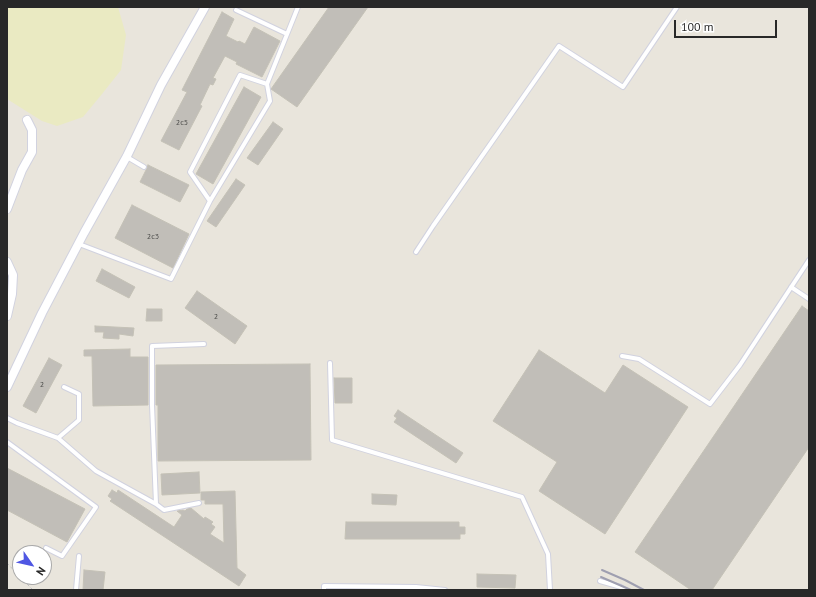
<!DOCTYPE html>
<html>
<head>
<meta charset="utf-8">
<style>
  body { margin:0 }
  #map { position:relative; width:816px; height:597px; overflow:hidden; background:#e9e5dc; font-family:"PT Sans",sans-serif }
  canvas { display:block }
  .frame { position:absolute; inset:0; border:8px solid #282828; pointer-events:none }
  .north { position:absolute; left:12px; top:545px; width:40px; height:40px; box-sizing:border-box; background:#fff; border:1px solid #a9a9a9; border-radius:50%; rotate:124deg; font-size:11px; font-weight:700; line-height:16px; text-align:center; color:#282828 }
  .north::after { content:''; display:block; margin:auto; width:14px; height:18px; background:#4f57e3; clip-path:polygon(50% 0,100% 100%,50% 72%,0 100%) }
  .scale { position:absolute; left:674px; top:20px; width:103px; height:18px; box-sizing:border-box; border:2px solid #282828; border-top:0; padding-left:5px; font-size:12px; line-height:14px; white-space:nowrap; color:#282828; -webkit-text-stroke:3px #fff; paint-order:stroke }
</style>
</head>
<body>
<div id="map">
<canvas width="816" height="597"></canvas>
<div class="frame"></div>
<div class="north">N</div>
<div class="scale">100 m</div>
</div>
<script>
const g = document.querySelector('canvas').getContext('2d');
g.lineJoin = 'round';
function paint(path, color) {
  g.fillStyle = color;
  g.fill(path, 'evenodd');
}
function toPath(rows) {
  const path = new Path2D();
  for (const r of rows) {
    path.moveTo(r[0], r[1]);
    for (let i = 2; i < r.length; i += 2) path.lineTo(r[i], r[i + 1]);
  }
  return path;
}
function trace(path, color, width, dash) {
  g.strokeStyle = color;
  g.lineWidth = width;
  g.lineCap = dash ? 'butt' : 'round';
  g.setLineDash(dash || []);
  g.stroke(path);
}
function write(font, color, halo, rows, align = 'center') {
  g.font = font + ' "PT Sans",sans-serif';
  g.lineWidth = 3;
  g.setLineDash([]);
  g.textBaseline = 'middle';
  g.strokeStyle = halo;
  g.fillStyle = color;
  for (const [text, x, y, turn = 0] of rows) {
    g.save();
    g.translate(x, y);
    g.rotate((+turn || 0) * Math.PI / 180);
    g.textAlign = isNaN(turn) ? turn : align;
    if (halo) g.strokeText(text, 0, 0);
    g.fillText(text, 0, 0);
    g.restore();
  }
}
paint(toPath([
  [7,7,118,7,126,35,121,70,102,94,83,117,57,126,42,121,7,99]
]), '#eaeac2');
const building = toPath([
  [329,7,368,7,297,107,271,89,329,7],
  [222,12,234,19,226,36,238,42,239,41,245,44,254,27,280,41,262,77,236,64,237,62,225,56,213,78,216,79,213,85,210,84,200,105,202,106,179,150,161,141,187,92,182,90,222,12],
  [244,87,261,97,213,184,196,174,244,87],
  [273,122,283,129,258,165,247,158,273,122],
  [148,165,189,185,180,202,140,182,147,168,148,165],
  [236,179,245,185,216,227,207,221,236,179],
  [132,205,189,234,173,268,115,238,132,205],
  [102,269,135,287,129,298,96,281,102,269],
  [197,291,247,326,235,344,185,308,197,291],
  [802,306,809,311,809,447,712,590,691,590,635,552,802,306],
  [147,309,162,309,162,321,146,321,147,309],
  [95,326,134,328,133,336,119,334,119,339,103,338,104,332,95,332,95,326],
  [130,349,130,357,148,357,148,405,93,406,92,356,84,356,84,350,130,349],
  [539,350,605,393,623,365,688,407,605,534,539,491,557,462,493,421,539,350],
  [49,358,62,365,36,413,23,406,49,358],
  [310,364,311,460,158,461,158,405,156,405,156,365,310,364],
  [334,378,352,378,352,403,335,403,334,378],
  [398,410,463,453,456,463,394,422,397,418,394,416,398,410],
  [7,468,85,509,67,542,7,510,7,468],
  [199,472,200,493,162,495,161,474,199,472],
  [112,490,117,493,118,490,174,527,182,515,177,511,183,510,185,511,187,509,191,508,204,519,205,517,213,522,211,524,215,527,210,534,224,543,223,504,205,504,205,500,201,500,201,492,235,491,237,568,246,575,239,586,110,501,112,499,108,496,112,490],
  [372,494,397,495,396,505,372,504,372,494],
  [346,522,459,522,459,527,465,527,465,534,460,534,460,539,345,539,346,522],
  [84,570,105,572,103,590,83,590,84,570],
  [477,574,516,575,515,588,477,587,477,574]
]);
paint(building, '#c1beb8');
trace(building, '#c4c1b6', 1);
const lane = toPath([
  [236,10,287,34],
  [127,157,144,167],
  [210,201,190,172,240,75,267,84],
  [79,244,171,279,210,201,270,101,267,84,298,7],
  [416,252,433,226,559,46,623,87,677,7],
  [791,287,809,299],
  [622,356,639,359,710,404,740,365,809,260],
  [330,363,332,440,522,497,548,554,550,590],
  [7,418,17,423,58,438,79,420,79,394,64,387],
  [58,438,96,471,156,504,164,510,199,503],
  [7,442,96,507,62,556,46,548],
  [156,504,152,405,152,346,204,344],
  [600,581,621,587,626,590],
  [76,590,79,556],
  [324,590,324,586,416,587,445,590]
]);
const street = toPath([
  [7,209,22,170,32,152,32,130,27,120],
  [7,262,13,275,12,294,7,316],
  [7,387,42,313,84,233,127,156,161,85,205,7]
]);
trace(lane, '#d1d2df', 6);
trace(street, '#d1d2df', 10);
trace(toPath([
  [7,563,20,577],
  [20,577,33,590]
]), '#c3c3c3', 1, [3, 2]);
trace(lane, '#fff', 4);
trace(street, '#fff', 8);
trace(toPath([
  [602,570,625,580,644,590],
  [601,577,631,590]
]), '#9f9fb0', 2);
write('8px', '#4e4e4c', null, [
  ["2с5",182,123],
  ["2с3",153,237],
  ["2",216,317],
  ["2",42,385]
]);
</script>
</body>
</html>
